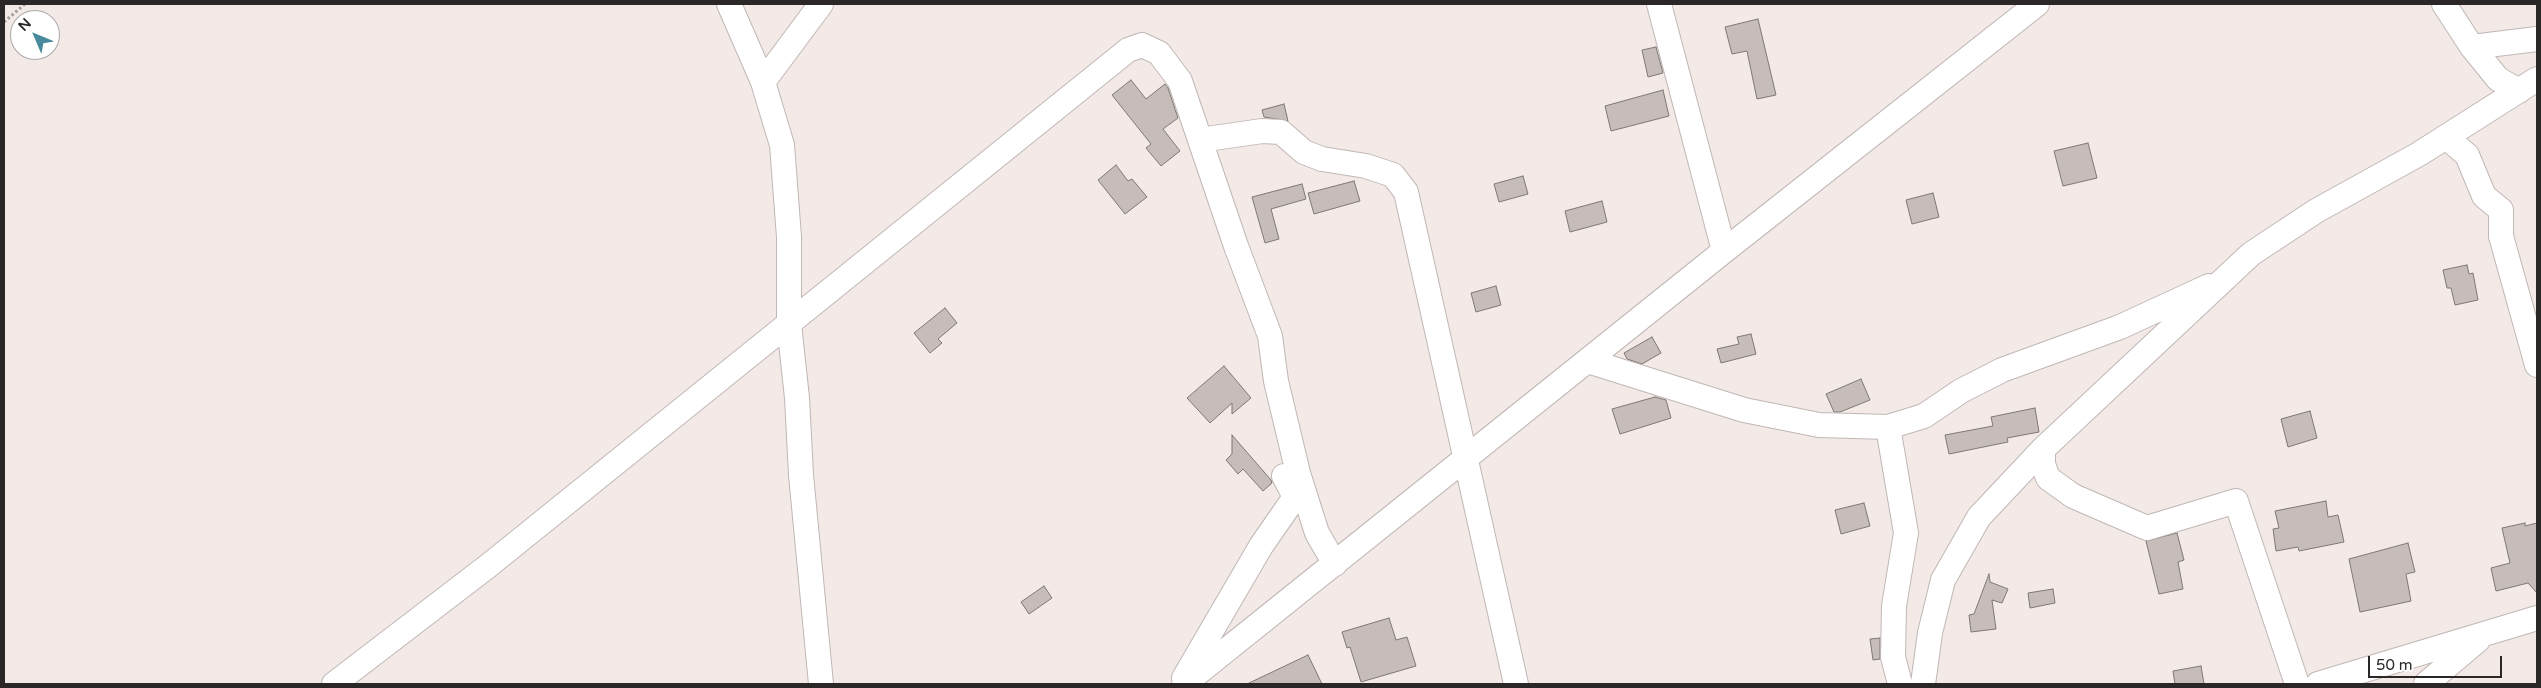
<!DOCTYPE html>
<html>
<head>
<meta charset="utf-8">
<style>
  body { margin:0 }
  #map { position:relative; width:2541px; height:688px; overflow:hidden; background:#f3eae7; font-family:"Varela Round",sans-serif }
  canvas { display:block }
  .frame { position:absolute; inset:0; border:5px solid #2a2726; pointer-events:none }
  .north { position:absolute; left:10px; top:10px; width:50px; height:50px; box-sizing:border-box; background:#fff; border:1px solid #aaa9a8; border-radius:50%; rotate:315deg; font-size:14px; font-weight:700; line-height:20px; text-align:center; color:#2a2726 }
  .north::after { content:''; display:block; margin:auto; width:18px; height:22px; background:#488a9c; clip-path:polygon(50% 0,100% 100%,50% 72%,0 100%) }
  .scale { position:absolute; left:2368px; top:656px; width:134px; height:22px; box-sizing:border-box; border:2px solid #2a2726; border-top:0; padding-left:6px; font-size:15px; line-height:18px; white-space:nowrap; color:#2a2726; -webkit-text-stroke:4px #fff; paint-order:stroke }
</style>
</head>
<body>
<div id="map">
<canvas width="2541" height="688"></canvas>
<div class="frame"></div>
<div class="north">N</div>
<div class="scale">50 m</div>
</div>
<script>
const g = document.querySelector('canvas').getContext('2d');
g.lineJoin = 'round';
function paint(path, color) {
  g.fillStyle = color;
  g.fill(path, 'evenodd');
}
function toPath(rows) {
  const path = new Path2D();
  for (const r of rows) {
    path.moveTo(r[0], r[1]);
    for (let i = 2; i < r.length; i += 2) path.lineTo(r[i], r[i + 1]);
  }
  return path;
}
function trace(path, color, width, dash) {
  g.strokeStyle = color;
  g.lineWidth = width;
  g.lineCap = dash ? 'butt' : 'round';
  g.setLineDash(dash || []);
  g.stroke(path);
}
const building = toPath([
  [1758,19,1776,95,1757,99,1747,51,1732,54,1725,27,1758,19],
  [1656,47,1663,73,1648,77,1642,50,1656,47],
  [1131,80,1146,99,1165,84,1168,88,1178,118,1163,129,1180,151,1161,166,1146,148,1151,144,1112,95,1131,80],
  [1663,90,1669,116,1611,131,1605,106,1663,90],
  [1284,104,1288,121,1264,117,1262,110,1284,104],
  [2088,143,2097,178,2063,186,2054,151,2088,143],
  [1116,165,1128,181,1132,179,1147,197,1125,214,1098,180,1116,165],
  [1523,176,1528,194,1499,202,1494,184,1523,176],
  [1354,181,1360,201,1314,214,1308,193,1354,181],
  [1302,184,1306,199,1271,209,1279,239,1265,243,1252,197,1302,184],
  [1933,193,1939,217,1912,224,1906,200,1933,193],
  [1602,201,1607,222,1570,232,1565,211,1602,201],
  [2467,265,2469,274,2473,273,2478,300,2455,305,2451,288,2447,288,2443,270,2467,265],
  [1496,286,1501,305,1476,312,1471,293,1496,286],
  [945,308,957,323,938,339,942,343,930,353,914,333,945,308],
  [1751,334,1756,354,1721,363,1717,349,1739,344,1737,337,1751,334],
  [1652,337,1661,353,1642,364,1627,359,1624,353,1652,337],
  [1224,366,1251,398,1232,414,1232,403,1210,423,1187,398,1224,366],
  [1861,379,1870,400,1840,412,1834,412,1826,394,1861,379],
  [1655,397,1666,400,1671,418,1620,434,1612,409,1655,397],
  [2035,408,2039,432,2007,438,2008,442,1949,454,1945,435,1993,426,1991,417,2035,408],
  [2310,411,2317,438,2288,447,2281,419,2310,411],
  [1232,435,1271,480,1272,483,1263,491,1243,469,1238,474,1226,460,1232,454,1232,435],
  [2326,501,2328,517,2338,515,2344,542,2299,551,2298,547,2276,551,2273,529,2279,528,2275,511,2326,501],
  [1864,503,1870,526,1841,534,1835,510,1864,503],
  [2525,523,2525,526,2537,523,2537,593,2528,583,2496,591,2491,568,2510,563,2502,528,2525,523],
  [2177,533,2184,560,2178,562,2183,589,2159,594,2146,541,2177,533],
  [2408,543,2415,572,2406,574,2411,601,2360,612,2349,559,2408,543],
  [1989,574,1990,582,2008,589,2002,603,1992,600,1996,629,1971,632,1969,615,1974,614,1989,574],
  [1044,586,1052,598,1029,614,1021,602,1044,586],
  [2053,589,2055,603,2030,608,2028,593,2053,589],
  [1389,618,1396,640,1407,637,1416,666,1361,682,1350,647,1347,648,1342,632,1389,618],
  [1880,638,1880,659,1873,660,1870,639,1880,638],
  [1308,655,1322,684,1247,684,1308,655],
  [2201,666,2204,684,2175,684,2173,671,2201,666]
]);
paint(building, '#c6bdbb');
trace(building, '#7e7774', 1);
const minor = toPath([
  [729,4,763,82,782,145,789,237,789,324,797,398,801,475,821,684],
  [1659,4,1724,251],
  [2444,4,2472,47,2498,79,2519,91],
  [2472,47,2537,39],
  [763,82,821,4],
  [2446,137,2467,155,2484,196,2501,210,2501,236,2537,365],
  [1200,140,1262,131,1281,132,1304,152,1322,159,1366,166,1393,175,1406,192,1516,684],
  [1588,361,1744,410,1819,425,1888,427,1924,416,1961,391,2002,370,2120,327,2209,286],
  [1888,427,1906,533,1894,606,1893,657,1900,684],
  [2043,449,2043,464,2048,478,2073,496,2147,528,2236,501,2297,684],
  [1184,678,1261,546,1295,497,1284,476],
  [334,684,488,566,1128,50,1142,45,1159,53,1180,81,1236,246,1270,336,1276,381,1298,473,1317,533,1335,564],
  [1184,684,1724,251,2037,4],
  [1923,684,1930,633,1943,580,1979,517,2043,449,2251,254,2316,211,2419,154,2537,79],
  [2318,684,2537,618],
  [2426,684,2478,640]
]);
trace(minor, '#c0b7b5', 26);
trace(toPath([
  [4,22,25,4]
]), '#a59e9c', 3, [2.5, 2.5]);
trace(minor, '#fff', 24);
</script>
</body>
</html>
